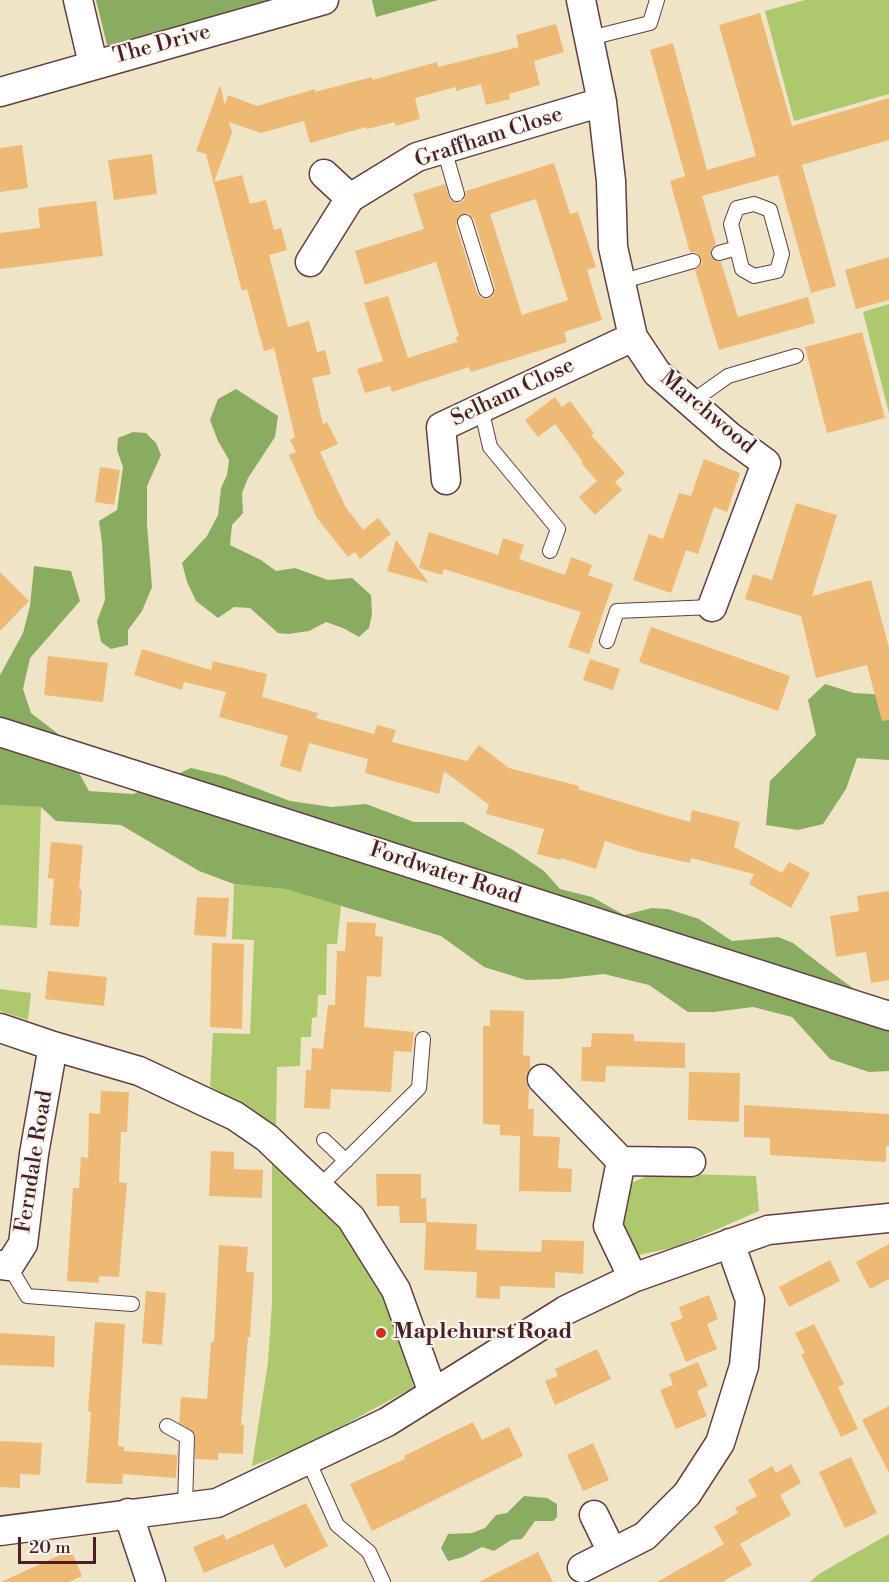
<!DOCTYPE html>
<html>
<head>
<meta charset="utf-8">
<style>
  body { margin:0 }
  #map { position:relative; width:889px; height:1582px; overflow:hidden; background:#f0e4c7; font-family:"Libre Bodoni",serif }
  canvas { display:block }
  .scale { position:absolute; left:18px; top:1537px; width:78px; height:27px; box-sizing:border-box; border:3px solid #4a1f2b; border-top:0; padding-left:8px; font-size:18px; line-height:21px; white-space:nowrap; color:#4a1f2b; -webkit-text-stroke:4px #fbf7ec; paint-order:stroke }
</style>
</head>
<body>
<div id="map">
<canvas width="889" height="1582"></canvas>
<div class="scale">20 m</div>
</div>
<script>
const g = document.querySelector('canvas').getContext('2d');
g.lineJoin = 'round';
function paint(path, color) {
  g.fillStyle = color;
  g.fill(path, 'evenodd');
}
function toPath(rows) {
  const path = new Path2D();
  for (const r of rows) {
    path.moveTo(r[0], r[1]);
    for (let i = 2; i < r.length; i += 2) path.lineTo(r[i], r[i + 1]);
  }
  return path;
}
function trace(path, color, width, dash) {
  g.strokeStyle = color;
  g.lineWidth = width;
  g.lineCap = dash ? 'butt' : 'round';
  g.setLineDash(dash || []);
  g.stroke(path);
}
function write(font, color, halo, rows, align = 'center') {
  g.font = font + ' "Libre Bodoni",serif';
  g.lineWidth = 4.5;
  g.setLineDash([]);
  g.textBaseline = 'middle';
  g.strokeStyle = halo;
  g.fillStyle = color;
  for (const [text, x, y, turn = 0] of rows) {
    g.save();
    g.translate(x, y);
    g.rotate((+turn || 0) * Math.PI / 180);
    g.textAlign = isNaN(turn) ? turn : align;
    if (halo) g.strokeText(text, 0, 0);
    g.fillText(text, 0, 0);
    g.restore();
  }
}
paint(toPath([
  [805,0,889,0,889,94,794,121,765,11],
  [889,304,889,413,863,312],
  [0,805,41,807,37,928,0,925],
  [234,884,285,889,341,906,337,944,327,944,326,995,318,995,317,1017,312,1018,311,1037,301,1037,300,1066,277,1067,276,1128,210,1086,213,1033,250,1034,254,940,232,939],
  [0,989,31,993,28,1020,0,1011],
  [272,1156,342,1231,387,1301,414,1387,305,1446,252,1466,268,1362,272,1304],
  [654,1173,756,1176,759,1211,676,1247,638,1255,620,1221,629,1184],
  [889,1534,889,1582,810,1582,819,1574]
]), '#aec86e');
paint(toPath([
  [96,0,280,0,107,45],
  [372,0,438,0,376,17],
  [236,389,278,416,275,437,248,478,242,493,243,513,232,525,230,545,261,560,276,571,295,568,328,580,352,578,371,595,372,614,369,628,359,637,343,628,326,622,309,631,288,634,278,633,250,608,234,607,218,618,196,601,187,582,182,563,207,536,218,515,221,488,227,475,229,460,218,441,210,420,218,399],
  [133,432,146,433,156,443,161,455,147,486,147,524,152,587,142,611,128,630,128,645,111,649,101,642,97,621,105,600,102,543,99,521,117,510,123,467,117,450,118,438],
  [34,566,71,571,80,601,30,658,23,689,31,713,57,733,89,791,133,794,191,768,225,776,290,801,332,807,366,804,414,822,463,822,513,850,544,871,560,889,592,897,624,915,652,908,668,909,699,919,732,941,778,937,793,943,828,970,868,999,889,999,889,1071,869,1072,830,1059,792,1017,753,1007,714,1012,688,1012,649,985,604,974,559,979,526,980,484,967,441,936,285,889,234,884,199,871,121,825,56,821,41,807,0,805,0,675,23,633,30,606],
  [825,684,854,693,889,695,889,760,857,758,846,789,823,824,798,830,766,825,770,781,816,735,808,700],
  [524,1496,547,1498,557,1504,557,1517,553,1521,535,1521,522,1539,511,1540,494,1551,482,1547,463,1557,448,1561,441,1548,448,1534,472,1533,485,1528,496,1515,507,1513]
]), '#8aac61');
paint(toPath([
  [760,13,792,126,889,98,889,140,802,165,836,286,811,293,778,175,702,196,716,244,711,250,711,256,716,261,721,262,738,317,808,297,815,323,719,350,695,270,702,264,701,258,696,252,690,252,670,181,685,176,650,50,673,43,707,170,756,156,719,25],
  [556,24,564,52,534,61,540,85,509,94,510,99,486,105,481,84,456,91,456,87,415,98,420,119,395,126,395,122,367,129,366,127,310,143,304,121,261,133,229,122,232,133,214,182,242,175,250,204,266,200,274,230,281,228,287,250,269,255,288,327,309,321,317,352,325,350,331,374,312,378,323,424,327,422,338,444,320,452,345,506,363,530,378,518,391,534,360,559,355,552,348,557,317,518,289,455,296,452,290,440,295,437,274,348,264,351,247,289,242,291,206,154,196,151,220,85,225,105,228,95,257,106,315,89,315,92,372,77,372,80,437,62,438,67,519,47,516,35],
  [22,145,28,188,0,192,0,148],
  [152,154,157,194,114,200,108,160],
  [554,163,570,214,578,212,596,267,587,270,602,320,564,332,567,342,471,372,469,367,392,392,390,386,365,393,357,369,383,361,364,303,388,296,408,358,457,342,456,337,459,336,436,262,365,285,355,251,424,229,413,194,445,184,450,200,459,203,464,200,466,191],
  [536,199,568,300,522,315,490,214],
  [468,213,474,219,495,287,493,296,488,299,480,297,477,293,456,225,459,216],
  [96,201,103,256,0,269,0,233,40,228,38,208],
  [889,257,889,300,856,309,845,270],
  [862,332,885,418,827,433,805,347],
  [555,397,562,407,570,401,594,433,591,435,625,473,615,482,622,490,595,515,579,497,597,481,581,463,583,462,555,424,538,437,525,420],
  [704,459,740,473,727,512,714,507,698,554,686,550,671,593,633,580,649,534,663,539,679,493,691,496],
  [100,467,120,470,114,505,95,502],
  [796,503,837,515,812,596,871,580,889,648,889,720,882,721,867,665,816,678,801,616,745,599,753,574,772,580],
  [429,532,498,555,503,538,524,545,519,559,565,575,571,557,592,565,588,575,613,584,589,654,568,647,581,612,444,569,442,575,419,568],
  [396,540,429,583,387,571],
  [0,572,29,601,0,631],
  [651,627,790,676,778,711,639,662],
  [142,649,211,670,213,661,267,674,262,697,318,713,316,718,374,734,377,725,396,730,392,742,467,761,479,745,509,768,579,786,578,789,668,816,690,822,692,810,740,822,734,847,782,873,789,862,810,873,791,908,749,884,754,874,691,858,690,863,640,852,605,841,596,869,561,858,561,860,537,854,544,829,486,814,489,805,444,771,439,794,365,773,368,759,309,743,301,772,280,766,288,736,219,717,226,692,184,682,182,690,134,675],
  [48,656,108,663,103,702,44,695],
  [590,659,620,669,613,690,583,680],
  [51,842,83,845,79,889,82,890,79,927,50,925,54,879,48,878],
  [889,891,889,980,871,983,866,952,836,957,830,916,859,911,857,896],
  [197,897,229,898,226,937,194,935],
  [347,922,376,923,375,936,383,937,381,977,367,976,364,1027,414,1032,412,1052,394,1051,391,1092,331,1089,330,1109,304,1108,306,1070,311,1070,312,1048,323,1049,328,1005,335,1005,337,951,345,951],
  [212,943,244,944,242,1029,210,1027],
  [48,971,107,977,104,1006,45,999],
  [490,1010,524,1011,523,1055,530,1056,530,1068,526,1075,526,1082,529,1089,528,1109,534,1109,533,1136,560,1137,558,1168,572,1169,571,1192,519,1191,520,1136,500,1135,500,1125,483,1124,483,1026,490,1026],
  [592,1033,634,1034,634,1041,685,1043,685,1068,606,1066,605,1082,581,1081,582,1047,591,1047],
  [689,1072,740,1073,739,1122,688,1120],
  [101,1091,129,1092,127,1132,121,1132,119,1182,127,1183,119,1277,99,1276,99,1283,67,1281,73,1188,79,1188,81,1157,88,1158,89,1113,100,1114],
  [744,1105,889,1114,889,1146,886,1146,886,1162,770,1155,770,1138,744,1137],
  [211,1151,234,1152,234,1169,263,1170,262,1198,209,1196],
  [376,1174,421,1174,421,1198,426,1198,427,1222,477,1224,476,1250,541,1252,542,1240,584,1241,583,1274,555,1272,555,1288,500,1286,500,1299,476,1298,477,1272,424,1270,426,1223,400,1223,399,1206,377,1206],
  [889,1244,889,1279,870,1289,856,1262],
  [219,1245,248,1247,246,1272,254,1272,250,1337,248,1337,241,1425,244,1425,243,1454,218,1453,218,1460,195,1459,195,1433,179,1423,181,1397,207,1399,211,1342,214,1342],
  [830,1260,840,1281,789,1307,779,1287],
  [146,1291,166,1293,162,1345,142,1343],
  [709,1295,718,1319,707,1324,717,1349,686,1362,670,1323,683,1318,679,1307],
  [95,1322,125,1324,118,1446,124,1447,124,1451,177,1455,178,1447,176,1478,123,1474,122,1484,86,1483,91,1412,88,1411],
  [814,1324,844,1384,838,1387,858,1429,841,1437,801,1354,805,1353,795,1333],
  [0,1333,55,1336,54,1367,0,1365],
  [597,1349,611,1379,555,1405,545,1381,558,1376,555,1369],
  [698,1362,708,1386,697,1391,707,1416,676,1429,660,1390,673,1385,669,1374],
  [889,1406,889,1473,862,1420],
  [473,1422,482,1440,509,1427,523,1456,372,1531,350,1484,405,1459,404,1456],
  [0,1441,42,1443,40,1475,20,1474,20,1488,0,1487],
  [593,1443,609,1480,583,1491,567,1455],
  [851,1457,877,1513,845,1528,819,1472],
  [791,1464,801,1483,780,1495,791,1515,740,1544,752,1565,722,1582,657,1582,724,1544,714,1527,738,1513,735,1508,757,1496,748,1480,772,1466,776,1473],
  [306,1503,328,1546,285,1568,273,1544,204,1573,193,1547,224,1534,226,1540],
  [71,1550,82,1576,69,1582,1,1582],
  [538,1552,553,1582,479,1582]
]), '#edb975');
const lane = toPath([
  [590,38,650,23,657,0],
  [444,149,457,194],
  [465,222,486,290],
  [719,253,737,248,731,224,737,208,754,204,770,210,782,254,777,271,754,276,742,269,737,248],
  [620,282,693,261],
  [690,403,728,376,796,356],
  [481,408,490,447,558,529,550,551],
  [607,641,617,611,712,607],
  [324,1140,346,1161],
  [319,1187,419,1088,423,1039],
  [9,1266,27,1296,132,1304],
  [167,1426,187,1437,185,1507],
  [308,1460,337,1525,369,1552,383,1582]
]);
const street = toPath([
  [78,0,93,64],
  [581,0,602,102,611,181,613,247,633,337,657,373,729,436,766,463,712,607],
  [0,92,324,0],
  [324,174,350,198],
  [310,262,350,198,417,157,602,102],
  [446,480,441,427,633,337],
  [0,732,889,1016],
  [0,1028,53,1046,139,1071,235,1116,267,1138,351,1218,396,1290,433,1393],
  [542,1079,621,1161],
  [0,1265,9,1266,23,1244,34,1154,53,1046],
  [633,1278,608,1226,621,1161,691,1162],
  [128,1513,151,1582],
  [594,1515,612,1552],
  [0,1531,217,1503,387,1422,566,1310,633,1278,768,1230,889,1218],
  [582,1568,645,1536,687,1494,720,1443,744,1366,750,1300,730,1243]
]);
trace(lane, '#633d42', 16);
trace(street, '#633d42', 31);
trace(lane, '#fff', 14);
trace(street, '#fff', 28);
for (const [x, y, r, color] of [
  [381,1333,6,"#c8321e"]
]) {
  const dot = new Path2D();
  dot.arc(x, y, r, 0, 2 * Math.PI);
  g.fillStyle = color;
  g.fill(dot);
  trace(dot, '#fbf7ec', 2);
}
write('22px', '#4a1f2b', '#fbf7ec', [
  ["The Drive",162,45,-15],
  ["Graffham Close",489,138,-18],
  ["Selham Close",513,393,-25],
  ["Marchwood",707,413,40],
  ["Fordwater Road",445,874,18],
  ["Ferndale Road",35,1162,-81]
]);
write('bold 22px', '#4a1f2b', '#fbf7ec', [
  ["Maplehurst Road",393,1333]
], 'left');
</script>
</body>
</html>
